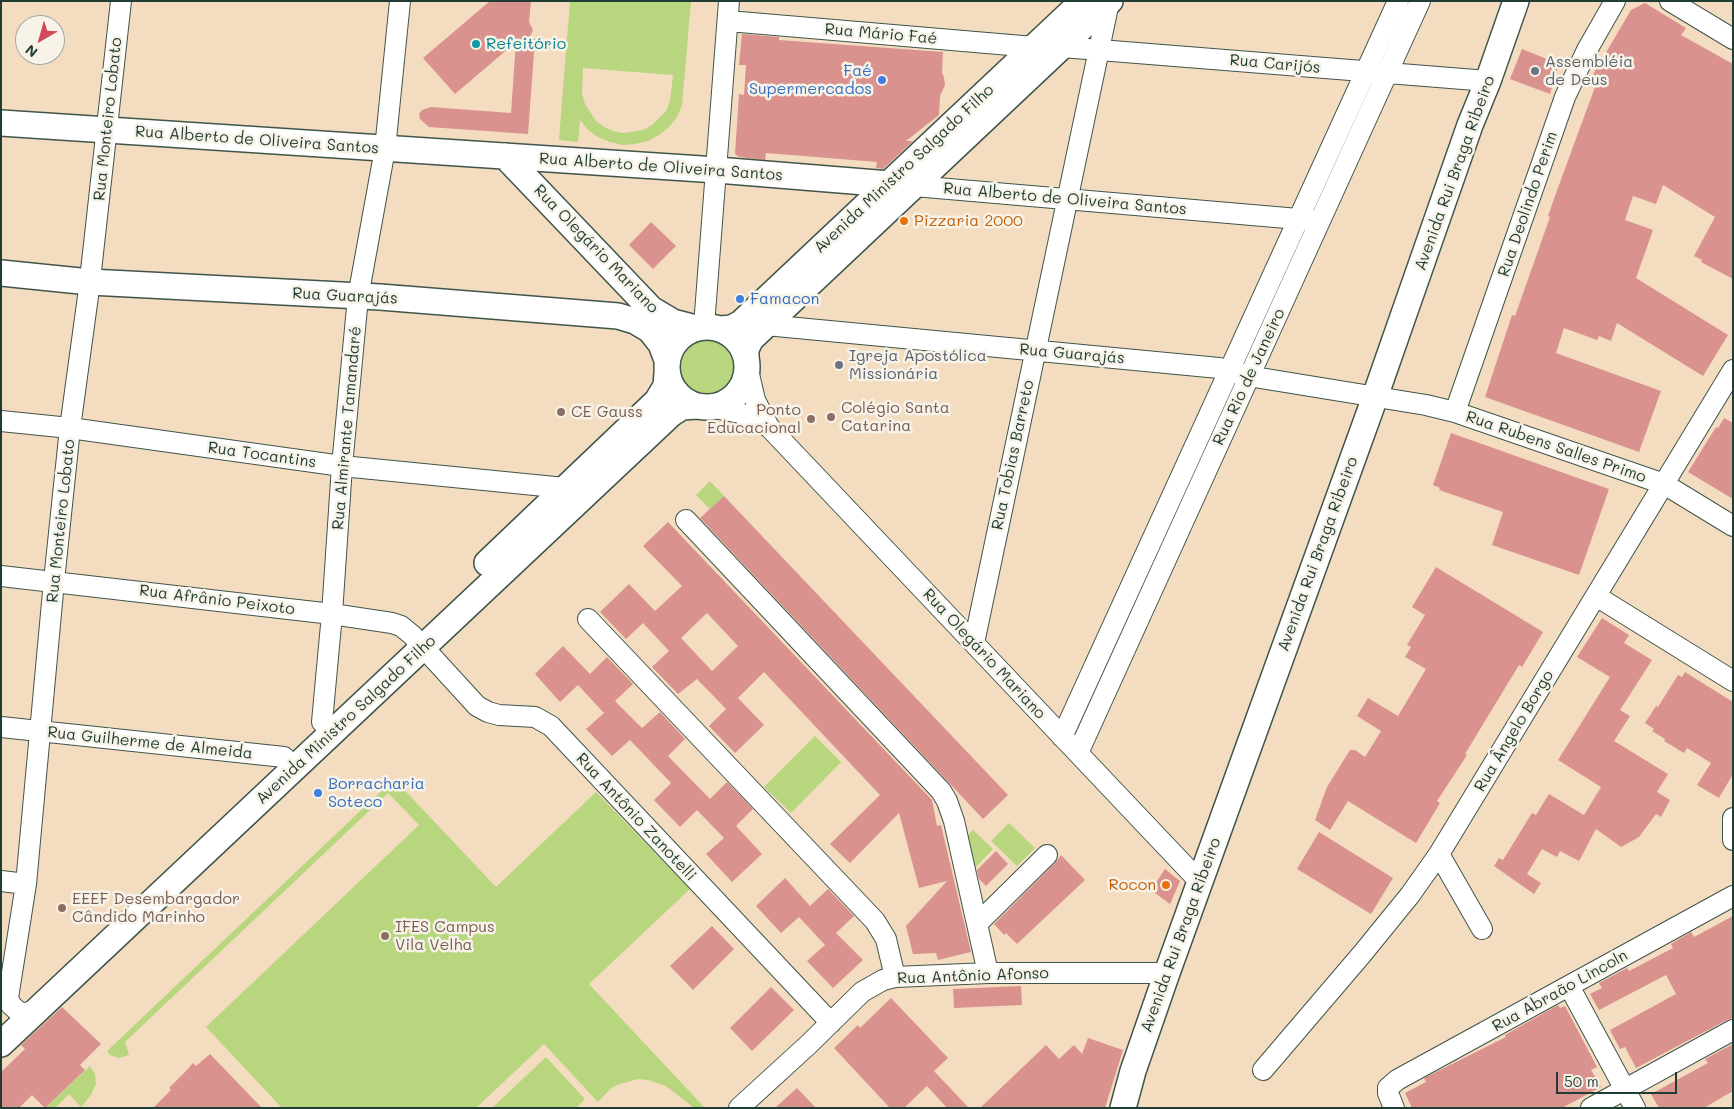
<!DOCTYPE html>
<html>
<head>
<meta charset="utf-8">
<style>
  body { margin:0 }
  #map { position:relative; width:1734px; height:1109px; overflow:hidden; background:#f4dcc0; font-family:Mali,sans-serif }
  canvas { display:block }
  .frame { position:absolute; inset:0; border:2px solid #1f3d34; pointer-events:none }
  .north { position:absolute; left:15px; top:15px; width:50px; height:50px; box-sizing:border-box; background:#f7f3e8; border:1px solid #a1aaa0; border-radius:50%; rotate:218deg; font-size:14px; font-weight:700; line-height:20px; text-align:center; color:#1f3d34 }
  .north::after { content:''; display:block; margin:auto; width:18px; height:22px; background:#d1495b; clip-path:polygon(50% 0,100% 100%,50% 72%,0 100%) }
  .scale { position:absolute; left:1556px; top:1072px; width:121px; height:22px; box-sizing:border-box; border:2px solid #1f3d34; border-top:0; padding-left:6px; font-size:15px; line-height:18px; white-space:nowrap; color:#1f3d34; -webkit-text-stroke:4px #f7f3e8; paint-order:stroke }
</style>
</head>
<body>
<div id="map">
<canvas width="1734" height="1109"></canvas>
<div class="frame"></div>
<div class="north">N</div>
<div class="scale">50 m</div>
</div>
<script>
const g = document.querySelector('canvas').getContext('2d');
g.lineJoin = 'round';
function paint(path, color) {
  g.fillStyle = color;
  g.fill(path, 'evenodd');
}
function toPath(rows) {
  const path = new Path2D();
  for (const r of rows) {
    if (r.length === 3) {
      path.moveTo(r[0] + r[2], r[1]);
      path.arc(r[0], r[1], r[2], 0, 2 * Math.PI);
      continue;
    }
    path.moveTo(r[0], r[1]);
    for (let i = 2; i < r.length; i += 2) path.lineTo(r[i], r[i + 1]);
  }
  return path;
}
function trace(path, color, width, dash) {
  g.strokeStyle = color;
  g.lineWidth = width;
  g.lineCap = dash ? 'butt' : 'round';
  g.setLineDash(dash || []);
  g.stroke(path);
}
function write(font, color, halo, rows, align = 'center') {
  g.font = font + ' Mali,sans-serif';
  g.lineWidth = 5;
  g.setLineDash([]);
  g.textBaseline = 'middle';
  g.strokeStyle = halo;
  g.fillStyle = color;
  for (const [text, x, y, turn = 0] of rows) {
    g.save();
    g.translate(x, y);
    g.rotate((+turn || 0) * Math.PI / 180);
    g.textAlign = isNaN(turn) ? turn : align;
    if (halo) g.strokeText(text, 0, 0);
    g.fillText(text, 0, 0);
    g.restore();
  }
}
paint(toPath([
  [570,1,691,1,682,105,677,117,669,127,659,135,648,141,635,144,623,145,610,142,598,137,588,130,580,120,578,142,559,140],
  [583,68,673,75,670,101,666,111,652,125,643,130,623,133,613,131,604,127,596,121,585,104,582,94],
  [708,333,729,340,733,344,736,349,741,375,736,385,729,394,714,400,688,395,677,383,677,351,687,339],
  [1231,388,1236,389,1091,707,1086,704],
  [710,481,724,496,710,509,696,495],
  [815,736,841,762,791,813,764,787],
  [394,779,496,887,596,792,690,889,589,984,705,1108,694,1108,666,1086,648,1080,638,1079,620,1084,611,1088,598,1102,544,1044,476,1108,282,1108,206,1027,419,825,388,793,125,1042,129,1055,119,1058,110,1055,107,1051],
  [1009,823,1035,848,1017,866,991,841],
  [973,830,993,849,972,871,966,837],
  [546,1057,585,1099,576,1108,492,1108],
  [90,1066,95,1074,96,1084,91,1095,81,1107,69,1094,55,1108,45,1108]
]), '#b7d67d');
paint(toPath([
  [490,1,531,1,529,22,533,30,529,39,535,39,528,134,429,127,420,119,419,114,422,110,431,107,511,113,516,42,455,94,423,58],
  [1645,3,1686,28,1681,35,1733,64,1733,279,1701,262,1702,260,1694,256,1715,217,1663,185,1656,204,1633,196,1625,220,1653,230,1636,278,1728,335,1703,376,1617,323,1611,341,1599,336,1597,340,1564,328,1556,353,1661,391,1639,452,1485,397,1512,315,1515,316,1550,217,1548,216,1559,185,1595,87,1588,83,1631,10],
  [742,34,779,37,779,40,943,52,942,73,944,77,945,85,940,96,939,115,906,141,913,141,883,169,876,168,877,162,766,153,765,160,739,157,735,154,739,94,744,95,746,65,739,65],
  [1522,49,1559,64,1550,94,1510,79],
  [651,222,676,246,653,269,629,245],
  [1724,418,1733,423,1733,499,1688,472,1716,427,1718,428],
  [1451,433,1609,489,1579,575,1492,545,1503,512,1439,490,1440,488,1433,485],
  [724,496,1008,795,983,819,700,518],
  [668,522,932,800,937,826,941,825,971,952,938,960,936,953,913,954,906,926,947,881,919,888,899,813,850,863,830,844,880,795,764,672,738,698,764,725,735,753,709,726,726,709,697,679,678,694,652,667,669,651,643,623,626,639,600,612,629,584,655,611,682,586,643,546],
  [707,613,738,646,712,671,681,638],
  [1436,567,1543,632,1522,667,1519,665,1465,754,1467,755,1437,801,1440,803,1416,843,1348,801,1330,830,1315,820,1327,787,1350,750,1355,750,1365,757,1381,731,1357,716,1368,698,1398,716,1426,669,1405,657,1411,647,1407,645,1425,615,1412,607],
  [1602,618,1629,635,1624,643,1652,660,1620,710,1630,716,1614,741,1668,774,1657,792,1670,800,1661,817,1656,814,1639,837,1621,847,1596,829,1579,861,1560,851,1557,857,1542,849,1527,874,1541,883,1534,894,1494,866,1499,858,1503,860,1532,813,1536,815,1549,794,1584,815,1601,787,1558,760,1610,677,1577,657],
  [563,646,590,674,607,657,633,684,615,701,642,728,660,712,685,739,668,756,710,799,727,782,753,809,736,826,762,854,732,882,706,854,724,838,697,810,680,827,654,800,671,783,630,740,612,756,586,729,604,713,578,685,560,702,535,674],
  [1685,672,1733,702,1733,774,1719,798,1697,785,1711,763,1687,748,1684,753,1664,741,1665,739,1652,731,1654,729,1645,723,1656,706,1658,707,1678,675,1682,677],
  [1319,832,1393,878,1371,914,1297,869],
  [996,851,1008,864,986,886,979,879,977,870],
  [1061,855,1085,880,1017,944,1006,933,1004,935,994,924,1055,863],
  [1165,869,1180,881,1170,904,1151,890],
  [785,878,810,906,828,889,854,916,836,933,863,960,833,988,807,961,825,945,799,917,781,933,756,906],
  [1733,916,1733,1018,1727,1020,1636,1068,1625,1047,1620,1049,1610,1030,1676,994,1666,975,1599,1010,1590,994,1602,988,1599,983,1627,968,1629,971,1673,948,1671,944,1691,932,1694,937],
  [712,926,734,949,693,990,670,966],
  [1021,986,1022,1005,954,1008,953,989],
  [771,987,794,1010,752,1051,730,1028],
  [891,998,948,1058,934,1071,969,1108,947,1108,927,1086,904,1108,890,1108,834,1048,858,1025,860,1028],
  [1558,1005,1560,1008,1565,1006,1597,1067,1591,1070,1601,1087,1562,1108,1412,1108,1405,1093,1426,1082,1424,1078,1506,1037,1505,1035],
  [62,1007,101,1044,80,1065,85,1070,45,1108,32,1095,19,1108,1,1108,1,1072,25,1049,21,1045],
  [1088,1038,1123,1050,1105,1108,980,1108,1046,1045,1059,1059,1074,1045,1082,1054],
  [1733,1044,1733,1091,1704,1108,1659,1108,1651,1094,1708,1063,1705,1059],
  [210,1054,262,1108,153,1108,171,1090,169,1088,186,1071,193,1063,196,1066],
  [797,1088,816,1108,775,1108,787,1097]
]), '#da928f');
const minor = toPath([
  [1670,1,1733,39],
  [728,21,1034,47],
  [1062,47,1488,81],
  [914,186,1310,220],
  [766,325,1219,368,1248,376,1426,405,1455,412,1664,484,1733,526],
  [704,326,729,1],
  [748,370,755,400,769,427,1200,882],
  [709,407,740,413,769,427],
  [1455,412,1565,97,1587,50,1615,1],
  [1,421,70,428,342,466,565,488,575,494],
  [686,520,941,791,947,801,954,821,988,973],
  [1,576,332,614,392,623,401,626,412,635,477,706,488,712,499,715,535,717,551,726,831,1023],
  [1596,596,1733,681],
  [588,619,875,921,886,939,895,977],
  [974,643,1109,2],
  [1,727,284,757,295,768],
  [332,733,322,722,332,614,342,466,358,297,385,149,400,1],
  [1062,737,1398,1],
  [1078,753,1420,1],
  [1733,818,1733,840],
  [1439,854,1482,929],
  [1,881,26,884],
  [977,924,1047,855],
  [1569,986,1635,1108],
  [41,1007,27,1013,20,1013,11,1005,8,998,26,884,54,581,70,428,89,289,121,1],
  [1263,1070,1362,954,1410,895,1439,854,1733,370],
  [739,1108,809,1044,862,992,883,980,895,977,988,973,1167,973],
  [1394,1108,1388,1093,1388,1088,1397,1080,1733,896],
  [1591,1108,1733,1030]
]);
const major = toPath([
  [1,123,717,170,914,186],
  [505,156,651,309,673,322,696,328],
  [1,273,90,282,380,297,618,316,635,321,650,330,661,344,667,360],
  [707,367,40],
  [721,329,732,328,741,323,1083,1],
  [746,357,746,349,751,339,1110,1],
  [487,563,657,401,666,386,667,373],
  [1,1044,671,414,682,407,696,406],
  [1123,1108,1133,1071,1167,973,1370,411,1470,125,1488,81,1516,1]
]);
trace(minor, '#3f5549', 22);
trace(major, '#3f5549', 28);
trace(minor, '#fff', 20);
trace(major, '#fff', 25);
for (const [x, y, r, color] of [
  [476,44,5,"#0f9aa8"],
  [1535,71,5,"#6b7280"],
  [882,80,5,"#3f7fe0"],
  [904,221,5,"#e8710a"],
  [740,299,5,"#3f7fe0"],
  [839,365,5,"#6b7280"],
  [561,412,5,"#8d6e63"],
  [831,417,5,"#8d6e63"],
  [811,419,5,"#8d6e63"],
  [318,793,5,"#3f7fe0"],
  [1166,885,5,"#e8710a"],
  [62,908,5,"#8d6e63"],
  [385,936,5,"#8d6e63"]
]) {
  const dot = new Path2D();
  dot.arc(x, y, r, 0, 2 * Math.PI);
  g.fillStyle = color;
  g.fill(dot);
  trace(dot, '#f7f3e8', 2);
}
write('16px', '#1f3d34', '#f7f3e8', [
  ["Rua Mário Faé",881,34,5],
  ["Rua Carijós",1275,64,5],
  ["Rua Monteiro Lobato",108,119,-84],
  ["Rua Alberto de Oliveira Santos",257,140,4],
  ["Rua Alberto de Oliveira Santos",661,167,4],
  ["Avenida Ministro Salgado Filho",904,169,-43],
  ["Avenida Rui Braga Ribeiro",1455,173,-70],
  ["Rua Alberto de Oliveira Santos",1065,199,5],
  ["Rua Deolindo Perim",1528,204,-71],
  ["Rua Olegário Mariano",596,249,46],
  ["Rua Guarajás",345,296,3],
  ["Rua Guarajás",1072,354,5],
  ["Rua Rio de Janeiro",1249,377,-65],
  ["Rua Almirante Tamandaré",347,428,-85],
  ["Rua Rubens Salles Primo",1556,447,19],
  ["Rua Tocantins",262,455,8],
  ["Rua Tobias Barreto",1013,455,-78],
  ["Rua Monteiro Lobato",61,521,-84],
  ["Avenida Rui Braga Ribeiro",1318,554,-70],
  ["Rua Afrânio Peixoto",217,600,7],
  ["Rua Olegário Mariano",984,654,47],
  ["Avenida Ministro Salgado Filho",346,720,-43],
  ["Rua Ângelo Borgo",1514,731,-59],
  ["Rua Guilherme de Almeida",150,743,6],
  ["Rua Antônio Zanotelli",636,817,47],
  ["Avenida Rui Braga Ribeiro",1181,935,-70],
  ["Rua Antônio Afonso",973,976,-2],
  ["Rua Abraão Lincoln",1560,991,-29]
]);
write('16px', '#0d838f', '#f7f3e8', [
  ["Refeitório",486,44]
], 'left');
write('16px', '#5b616d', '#f7f3e8', [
  ["Assembléia",1545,62],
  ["de Deus",1545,80],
  ["Igreja Apostólica",849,356],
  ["Missionária",849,374]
], 'left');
write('16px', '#366cbe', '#f7f3e8', [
  ["Faé",872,71,"right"],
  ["Supermercados",872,89,"right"],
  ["Famacon",750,299],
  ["Borracharia",328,784],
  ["Soteco",328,802]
], 'left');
write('16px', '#c56008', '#f7f3e8', [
  ["Pizzaria 2000",914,221],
  ["Rocon",1156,885,"right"]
], 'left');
write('16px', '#785e54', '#f7f3e8', [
  ["Colégio Santa",841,408],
  ["Catarina",841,426],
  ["Ponto",801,410,"right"],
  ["Educacional",801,428,"right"],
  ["CE Gauss",571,412],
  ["EEEF Desembargador",72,899],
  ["Cândido Marinho",72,917],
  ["IFES Campus",395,927],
  ["Vila Velha",395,945]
], 'left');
</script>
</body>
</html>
